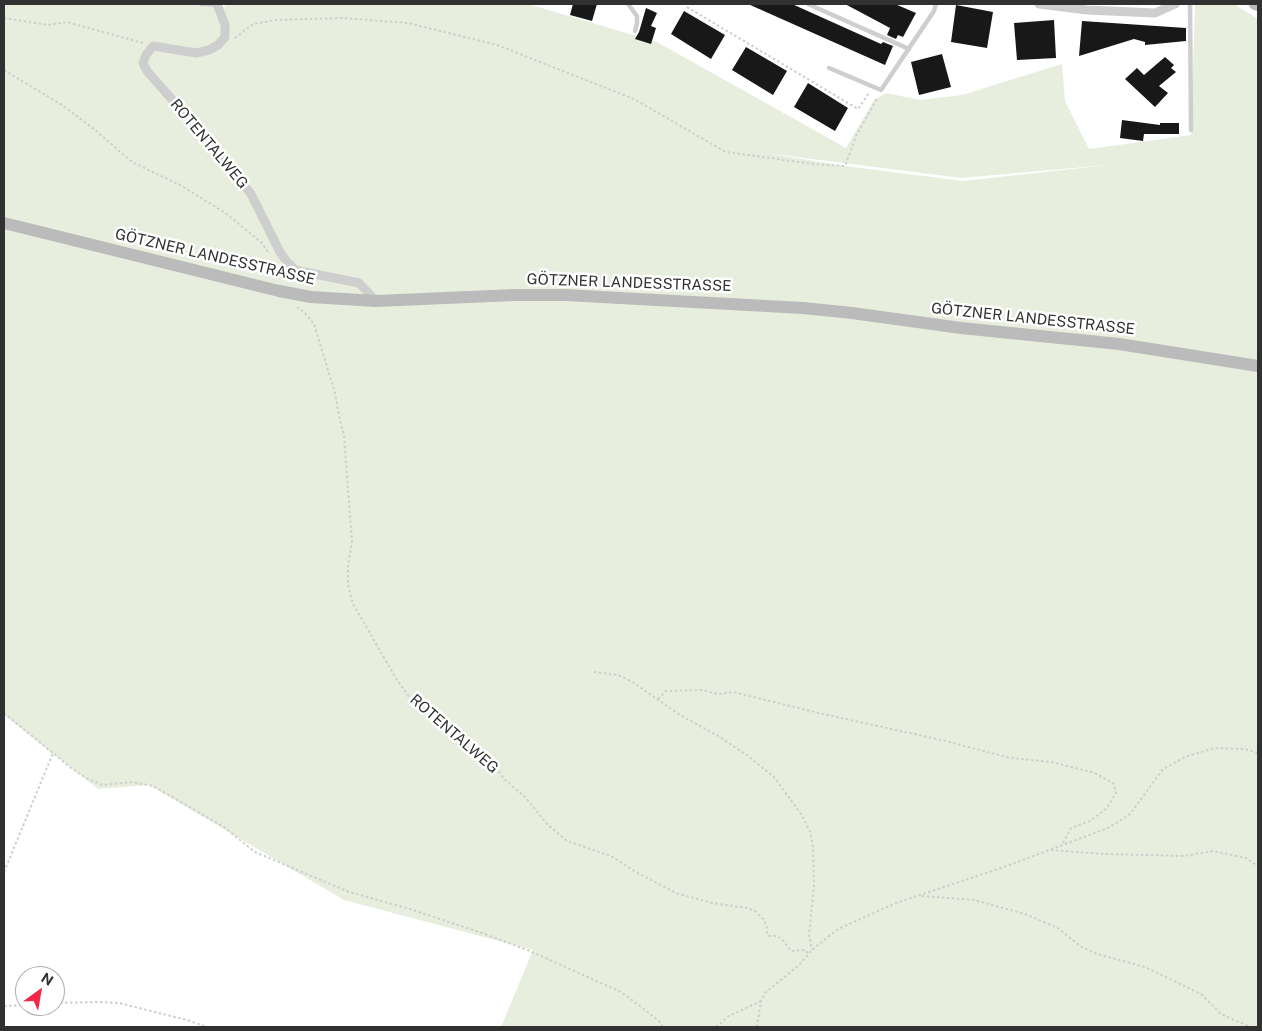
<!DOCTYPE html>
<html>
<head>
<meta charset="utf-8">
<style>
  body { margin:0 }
  #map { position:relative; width:1262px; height:1031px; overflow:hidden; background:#fff; font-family:"Public Sans",sans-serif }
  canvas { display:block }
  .frame { position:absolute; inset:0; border:5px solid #313131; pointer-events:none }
  .north { position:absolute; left:15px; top:966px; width:50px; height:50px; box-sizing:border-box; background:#fff; border:1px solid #adadad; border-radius:50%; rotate:32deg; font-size:14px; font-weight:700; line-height:20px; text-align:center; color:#313131 }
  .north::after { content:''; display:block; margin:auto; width:18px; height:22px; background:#f3274a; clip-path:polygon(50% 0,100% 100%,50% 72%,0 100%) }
</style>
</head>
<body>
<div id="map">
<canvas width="1262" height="1031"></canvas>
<div class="frame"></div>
<div class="north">N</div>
</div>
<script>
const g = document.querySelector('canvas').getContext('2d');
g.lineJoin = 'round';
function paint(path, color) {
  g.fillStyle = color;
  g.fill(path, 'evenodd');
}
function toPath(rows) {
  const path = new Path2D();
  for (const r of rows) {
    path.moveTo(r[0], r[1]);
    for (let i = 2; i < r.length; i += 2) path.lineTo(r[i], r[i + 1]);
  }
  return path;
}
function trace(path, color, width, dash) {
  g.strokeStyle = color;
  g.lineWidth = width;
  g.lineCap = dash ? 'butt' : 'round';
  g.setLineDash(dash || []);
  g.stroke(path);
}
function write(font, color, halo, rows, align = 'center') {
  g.font = font + ' "Public Sans",sans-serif';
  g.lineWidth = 5;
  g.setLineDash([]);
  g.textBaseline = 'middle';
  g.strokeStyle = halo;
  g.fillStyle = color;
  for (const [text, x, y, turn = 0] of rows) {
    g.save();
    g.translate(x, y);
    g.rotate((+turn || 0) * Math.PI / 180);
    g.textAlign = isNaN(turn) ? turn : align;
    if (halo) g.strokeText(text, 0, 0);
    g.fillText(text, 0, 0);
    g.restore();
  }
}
paint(toPath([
  [4,4,198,4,200,6,225,7,225,4,528,4,657,42,846,148,874,100,886,93,920,100,962,95,1062,64,1065,101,1089,149,1191,135,1195,4,1234,4,1258,19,1258,1027,501,1027,533,950,344,900,149,785,98,789,4,715],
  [765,153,961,178,1108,165,963,181,845,166]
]), '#e8eede');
paint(toPath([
  [573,4,597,4,592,21,570,15],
  [748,4,792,4,881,44,883,42,893,46,885,65],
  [845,4,895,4,916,13,903,37,898,35,896,39,887,35,890,28],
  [956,5,993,12,987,48,951,42],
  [646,8,657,13,651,26,656,28,651,44,635,39,639,32],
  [684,11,725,35,711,59,671,34],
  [1054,20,1056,58,1017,60,1014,23],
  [1082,21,1186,28,1186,41,1145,45,1145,42,1134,39,1079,56],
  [746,47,787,71,773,95,732,70],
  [942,54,951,87,919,95,911,62],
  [1165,57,1174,65,1171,68,1176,72,1159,86,1168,93,1155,107,1125,79,1137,68,1144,75],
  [808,83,848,108,835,131,794,107],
  [1122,120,1160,125,1160,123,1179,123,1179,134,1144,134,1143,141,1120,138]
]), '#181818');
trace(toPath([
  [687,7,858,109,869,93],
  [4,18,48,25,67,22,143,43],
  [235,38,253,24,276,20,343,18,408,23,497,45,634,99,726,152,814,164,845,166,856,136,878,97],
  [4,70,62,105,94,129,132,162,180,185,224,212,261,242,268,252],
  [297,307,304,312,314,324,335,393,339,416,344,436,352,542,348,566,348,585,353,604,397,680,410,698,430,715,454,732,473,752,499,772,504,779,525,797,547,824,567,841,611,856,636,872,676,893,712,903,747,908,755,911,764,920,767,928,767,934,770,936,777,936,782,939,791,951,805,950,809,955],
  [594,672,618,675,631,681,680,715,720,737,748,756,774,777,801,814,810,831,813,847,814,886,809,935,812,950],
  [658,699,666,691,701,690,719,694,733,692,823,714,946,741,1010,758,1051,762,1095,773,1114,784,1116,793,1107,808,1090,821,1071,828,1063,843],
  [4,713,71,768,88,779,103,785,132,782,153,786,224,827,255,852,349,892,410,909,482,933,530,951,621,992,640,1006,659,1021,663,1027],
  [1051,850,1104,854,1184,856,1213,851,1246,858,1258,866],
  [4,872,53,753],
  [922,896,974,900,1025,914,1058,928,1080,946,1097,954,1145,967,1201,994,1221,1014,1250,1027],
  [55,1003,99,1002,119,1003,187,1020,207,1027],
  [4,1006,25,1005],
  [716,1027,729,1016,761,1001],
  [757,1027,761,1001,765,993,799,965,812,950,838,929,896,903,1004,867,1108,828,1130,814,1163,769,1185,757,1214,748,1245,749,1258,753]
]), '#cecece', 2, [2.5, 2.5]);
trace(toPath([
  [201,4,217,5],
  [628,4,637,16,637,23,635,31],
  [808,4,909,49],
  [1190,4,1191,130],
  [829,68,881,90,934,11,936,4]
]), '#cecece', 4.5);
trace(toPath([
  [217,4,225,25,225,37,218,45,209,50,196,53,153,46,146,55,143,63,147,71,219,153,251,194,280,252,287,262,295,270,359,283,376,301],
  [1039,4,1087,10,1155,13,1175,4]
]), '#cecece', 9);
trace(toPath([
  [1255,4,1258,5],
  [4,223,279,291,311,297,376,301,515,295,565,295,803,308,852,313,961,328,1119,344,1258,366]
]), '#bbb', 12);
write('15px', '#313131', '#fff', [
  ["ROTENTALWEG",209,144,50],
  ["GÖTZNER LANDESSTRASSE",215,257,13],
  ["GÖTZNER LANDESSTRASSE",629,283,2],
  ["GÖTZNER LANDESSTRASSE",1033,319,6],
  ["ROTENTALWEG",454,734,41]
]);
</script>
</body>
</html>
